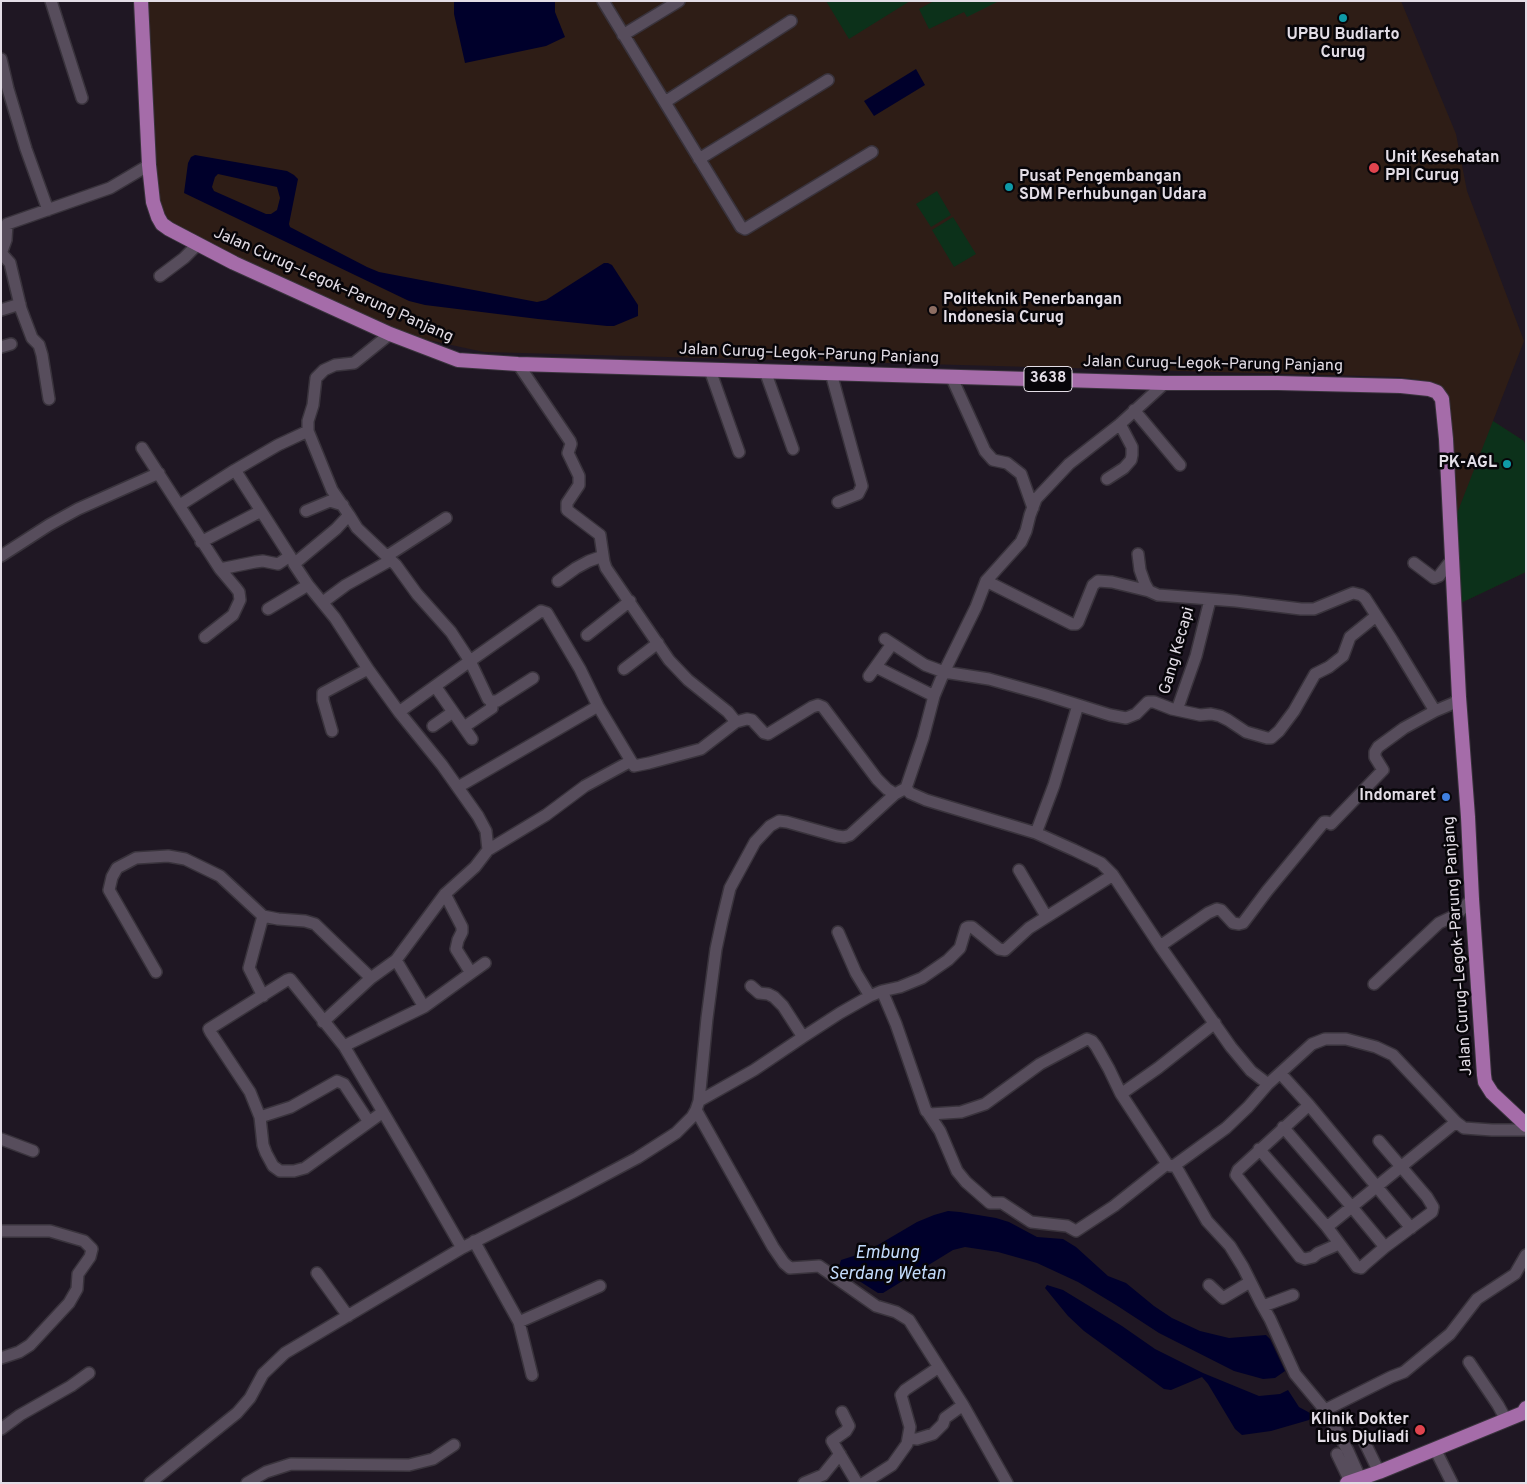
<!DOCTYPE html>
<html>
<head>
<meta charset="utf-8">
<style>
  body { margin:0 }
  #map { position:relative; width:1527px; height:1484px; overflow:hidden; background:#1f1723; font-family:Overpass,sans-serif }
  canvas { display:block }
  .frame { position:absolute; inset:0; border:2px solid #e3dde6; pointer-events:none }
</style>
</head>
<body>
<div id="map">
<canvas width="1527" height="1484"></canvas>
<div class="frame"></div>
</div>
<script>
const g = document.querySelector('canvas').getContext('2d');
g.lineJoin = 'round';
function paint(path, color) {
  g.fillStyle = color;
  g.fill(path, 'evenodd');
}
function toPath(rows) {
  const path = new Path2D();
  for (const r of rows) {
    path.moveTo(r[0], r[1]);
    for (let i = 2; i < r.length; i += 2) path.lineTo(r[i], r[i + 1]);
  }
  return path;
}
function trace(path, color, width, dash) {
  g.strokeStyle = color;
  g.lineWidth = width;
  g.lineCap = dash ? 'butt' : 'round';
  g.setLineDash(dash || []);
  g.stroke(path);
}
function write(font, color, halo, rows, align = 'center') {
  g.font = font + ' Overpass,sans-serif';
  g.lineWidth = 5;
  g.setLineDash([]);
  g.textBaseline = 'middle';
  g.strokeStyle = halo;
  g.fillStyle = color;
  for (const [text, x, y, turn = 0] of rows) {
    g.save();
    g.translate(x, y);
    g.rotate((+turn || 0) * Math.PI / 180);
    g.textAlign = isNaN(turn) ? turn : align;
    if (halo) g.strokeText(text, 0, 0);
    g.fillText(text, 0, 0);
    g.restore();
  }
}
paint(toPath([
  [145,1,1401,1,1456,134,1467,191,1524,341,1493,421,1524,441,1526,446,1526,572,1461,603,1448,398,1434,382,1399,377,484,352,409,336,174,227,157,202]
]), '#2e1d16');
paint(toPath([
  [826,1,910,1,849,39],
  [934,1,999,1,967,17,964,12,929,29,919,9],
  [937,191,951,215,931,227,916,204],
  [953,217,976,254,954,267,932,230],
  [1493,421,1524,441,1526,446,1526,572,1461,603,1456,516]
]), '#0c311a');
paint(toPath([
  [454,1,555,1,555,12,565,37,546,46,465,63,454,14],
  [916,69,925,85,874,116,864,101],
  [195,155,287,171,294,175,298,179,289,224,290,227,367,267,379,272,537,302,546,300,604,263,608,263,612,265,638,305,638,316,614,326,607,326,538,319,425,305,409,301,184,193,188,163,191,157],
  [218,174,277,187,280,198,277,210,271,214,266,214,214,191,212,187,215,177],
  [948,1211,960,1212,996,1218,1009,1222,1037,1237,1063,1239,1076,1247,1108,1276,1126,1283,1154,1306,1172,1318,1200,1331,1229,1338,1266,1335,1270,1339,1285,1371,1275,1378,1263,1379,1234,1371,1159,1333,1116,1305,1078,1282,1037,1263,998,1252,965,1247,953,1250,883,1293,878,1293,842,1270,839,1266,841,1260,866,1252,917,1222,934,1215],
  [1047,1285,1063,1290,1122,1326,1155,1349,1203,1373,1259,1396,1280,1394,1288,1390,1299,1407,1310,1413,1311,1418,1309,1420,1271,1431,1242,1435,1235,1429,1208,1384,1202,1377,1171,1390,1164,1389,1084,1331,1068,1316,1045,1288]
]), '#00002b');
const minor = toPath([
  [51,1,82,98],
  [603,1,741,227,745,229,750,226,872,152],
  [623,35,679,1],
  [1,59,8,89,26,149,48,210],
  [665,102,791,21],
  [699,159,828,80],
  [1,254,6,240,7,224,110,188,149,165],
  [2,254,10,263,21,309,32,338,39,345,42,355,49,399],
  [160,276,184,258,198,244],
  [1,310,20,304],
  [1,347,11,344],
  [518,364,570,441,571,444,568,453,579,476,579,485,567,503,567,510,600,535,604,562,606,568,669,660,688,680,728,712,736,722,747,719,752,720,764,733,768,734,812,707,818,705,823,707,877,779,887,789,895,794],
  [710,370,739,452],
  [765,371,793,449],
  [831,373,862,486,858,494,838,502],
  [951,376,985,451,993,460,1007,463,1021,474,1033,508],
  [1134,410,1180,465],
  [142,448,220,569,255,562,263,561,278,564,290,556],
  [1107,479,1124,468,1131,460,1132,455,1132,447,1120,424],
  [180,505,235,470],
  [306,511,330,501,343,505],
  [349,515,357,528,396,565,417,594,451,632,470,661,541,611,547,613,580,669,598,706,634,766,649,763,701,749,736,722],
  [201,542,261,511],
  [1138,554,1140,570,1145,584,1149,591,1158,595,1236,601,1301,609,1314,609,1353,593,1361,595,1365,598,1392,640,1435,711,1454,703,1459,697],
  [1,556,49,525,78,509,159,473],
  [387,556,446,518],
  [293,561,235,470,278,445,308,431],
  [1414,563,1434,578,1439,576,1453,558],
  [558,581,576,568,589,561,603,556],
  [986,581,1072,624,1076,624,1078,622,1093,585,1098,581,1112,582,1149,591],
  [323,602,346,585,391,560],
  [268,609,308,585],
  [587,635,630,601],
  [205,637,233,615,240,600,239,592,236,588,220,569],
  [885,639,925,665,944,672,989,679,1043,694,1110,715,1126,718,1136,714,1148,702,1154,702,1172,709,1200,715,1211,714,1220,716,1228,720,1246,732,1267,738,1271,738,1279,731,1294,711,1315,674,1329,667,1343,656,1350,637,1376,616],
  [876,667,934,696],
  [624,669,658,643],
  [869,676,892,644],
  [435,686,472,739],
  [1177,710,1196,656,1210,600],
  [399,712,470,661,488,699,491,701,497,701,533,678],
  [433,726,453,712],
  [464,727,492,708,491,701],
  [332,731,323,700,323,693,368,669],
  [458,787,598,706],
  [906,788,910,793,926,800,1036,833,1074,850,1101,863,1113,875,1160,946,1231,1047,1251,1071,1268,1084],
  [1036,833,1054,785,1078,705],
  [488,850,546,815,585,786,631,761],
  [1019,870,1046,916],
  [838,932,856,973,870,996],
  [1160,946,1208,913,1217,909,1221,910,1233,923,1239,924,1243,923,1267,891,1324,822,1327,822,1331,824,1383,770,1375,757,1375,752,1378,747,1404,728,1435,711],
  [396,960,424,1007],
  [156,972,109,890,112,877,117,868,136,858,168,856,185,859,220,876,263,916,278,919,305,921,315,924,371,978],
  [471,973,485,963],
  [1374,984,1439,923,1456,915,1472,899],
  [751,986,759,993,768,994,774,997,783,1006,803,1037,840,1013,870,996,882,991,900,987,922,978,948,960,960,948,966,928,968,927,972,927,999,949,1005,950,1029,928,1113,875],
  [882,991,896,1024,926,1111,930,1114,961,1112,985,1104,1040,1064,1087,1039,1092,1041,1096,1046,1109,1069,1121,1094,1158,1068,1215,1023],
  [263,996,249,968,263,916],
  [323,1022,371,978,396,960,445,894,475,867,488,850,486,831,478,816,442,765,399,712,368,669,335,618,308,585,294,564,336,529,349,515,332,490,308,431,308,421,313,405,316,378,324,370,335,365,354,363,359,359,390,334],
  [344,1046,424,1007,471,973,456,949,458,940,462,932,462,927,445,894],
  [1280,1073,1309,1105,1411,1228],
  [1121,1094,1167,1164,1170,1166,1175,1165,1226,1128,1248,1107,1268,1084,1312,1044,1325,1039,1346,1039,1376,1047,1393,1055,1456,1122,1464,1128,1492,1130,1526,1130],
  [699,1101,754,1070,803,1037],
  [1309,1105,1238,1170,1236,1175,1300,1257,1305,1259,1313,1257,1318,1253,1339,1244],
  [696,1110,773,1247,784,1263,790,1268,819,1266,876,1306,896,1312,909,1320,963,1405,1007,1483],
  [383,1112,305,1168,294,1171,280,1171,273,1166,266,1153,263,1145,260,1117,250,1092,211,1033,209,1029,287,980,290,979,344,1046,373,1095,383,1112,420,1175,462,1248],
  [928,1113,940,1131,957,1171,966,1182,990,1203,1002,1203,1031,1222,1067,1226,1076,1231,1114,1206,1167,1164],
  [260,1117,291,1107,337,1081,344,1084,369,1122],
  [1283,1127,1351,1206,1385,1247,1432,1212,1433,1207,1427,1197,1379,1141],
  [1,1139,33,1151],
  [1259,1149,1327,1227,1357,1267,1361,1268,1364,1265,1385,1247],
  [1175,1165,1207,1221,1230,1246,1243,1267,1261,1303,1266,1305,1293,1295],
  [1327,1227,1456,1122],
  [1,1231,50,1231,84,1241,92,1249,90,1257,78,1274,77,1289,69,1303,30,1345,19,1352,1,1358],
  [474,1241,519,1322,532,1375],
  [317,1273,348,1316],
  [1209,1285,1223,1298,1250,1282],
  [1261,1303,1270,1319,1295,1374,1325,1410,1348,1451,1360,1478],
  [519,1322,600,1286],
  [1469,1362,1498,1405,1504,1416,1502,1421],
  [1325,1410,1391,1377,1404,1372,1450,1334,1477,1299,1515,1274,1526,1255],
  [842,1412,849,1426,846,1431,832,1441,857,1483],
  [1,1429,20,1415,71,1386,89,1373],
  [909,1438,917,1439,933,1434,943,1424,945,1418,963,1405],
  [1364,1441,1379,1472],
  [1435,1449,1452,1483],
  [1337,1454,1350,1481],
  [150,1483,237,1413,250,1398,263,1374,285,1353,462,1248,573,1192,637,1158,676,1133,692,1117,696,1110,699,1101,707,1018,716,949,722,921,730,888,755,842,770,826,779,821,787,822,837,836,844,837,850,835,895,794,906,788,923,738,934,696,944,672,976,607,986,581,1021,542,1026,531,1030,515,1036,499,1069,464,1120,424,1165,383],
  [247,1483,266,1472,291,1464,409,1465,433,1459,454,1445],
  [804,1483,823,1475,840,1454],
  [864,1483,892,1465,907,1444,910,1427,901,1395,905,1390,939,1367]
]);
const major = toPath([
  [141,1,149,165,153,202,158,217,162,224,169,229,234,263,390,334,458,360,518,364,1165,383,1278,383,1401,386,1429,389,1437,392,1442,399,1446,439,1459,697,1468,817,1472,899,1484,1075,1485,1082,1492,1093,1526,1125],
  [1347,1483,1379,1472,1523,1413,1526,1408]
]);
trace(minor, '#39333c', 14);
trace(major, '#39333c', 16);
trace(minor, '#574d5c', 11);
trace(major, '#a56ca9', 14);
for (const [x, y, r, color] of [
  [1343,18,5,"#0f9aa8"],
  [1374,168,6,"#e0444e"],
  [1009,187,5,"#0f9aa8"],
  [933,310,5,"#8d6e63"],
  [1507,464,5,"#0f9aa8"],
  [1446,797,5,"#3f7fe0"],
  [1420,1430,6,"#e0444e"]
]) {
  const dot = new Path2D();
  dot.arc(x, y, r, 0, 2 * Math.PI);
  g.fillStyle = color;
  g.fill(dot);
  trace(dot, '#070509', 2);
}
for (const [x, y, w] of [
  [1048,379,48]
]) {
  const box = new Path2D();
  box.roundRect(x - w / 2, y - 12.5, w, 25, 4);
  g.fillStyle = '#070509';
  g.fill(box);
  trace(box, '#e3dde6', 1);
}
write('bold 15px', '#e3dde6', null, [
  ["3638",1048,379]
]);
write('bold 16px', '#e3dde6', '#070509', [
  ["UPBU Budiarto",1343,36,"center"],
  ["Curug",1343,54,"center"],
  ["Unit Kesehatan",1385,159],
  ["PPI Curug",1385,177],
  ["Pusat Pengembangan",1019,178],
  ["SDM Perhubungan Udara",1019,196],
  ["Politeknik Penerbangan",943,301],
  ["Indonesia Curug",943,319],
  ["PK-AGL",1497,464,"right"],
  ["Indomaret",1436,797,"right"],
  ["Klinik Dokter",1409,1421,"right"],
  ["Lius Djuliadi",1409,1439,"right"]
], 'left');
write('16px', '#e3dde6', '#070509', [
  ["Jalan Curug–Legok–Parung Panjang",333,286,24],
  ["Jalan Curug–Legok–Parung Panjang",809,355,2],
  ["Jalan Curug–Legok–Parung Panjang",1213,365,1],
  ["Gang Kecapi",1178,651,-74],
  ["Jalan Curug–Legok–Parung Panjang",1459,946,-94]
]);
write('italic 18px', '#c3dbfc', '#070509', [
  ["Embung",887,1254],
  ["Serdang Wetan",887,1275]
]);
</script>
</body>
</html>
